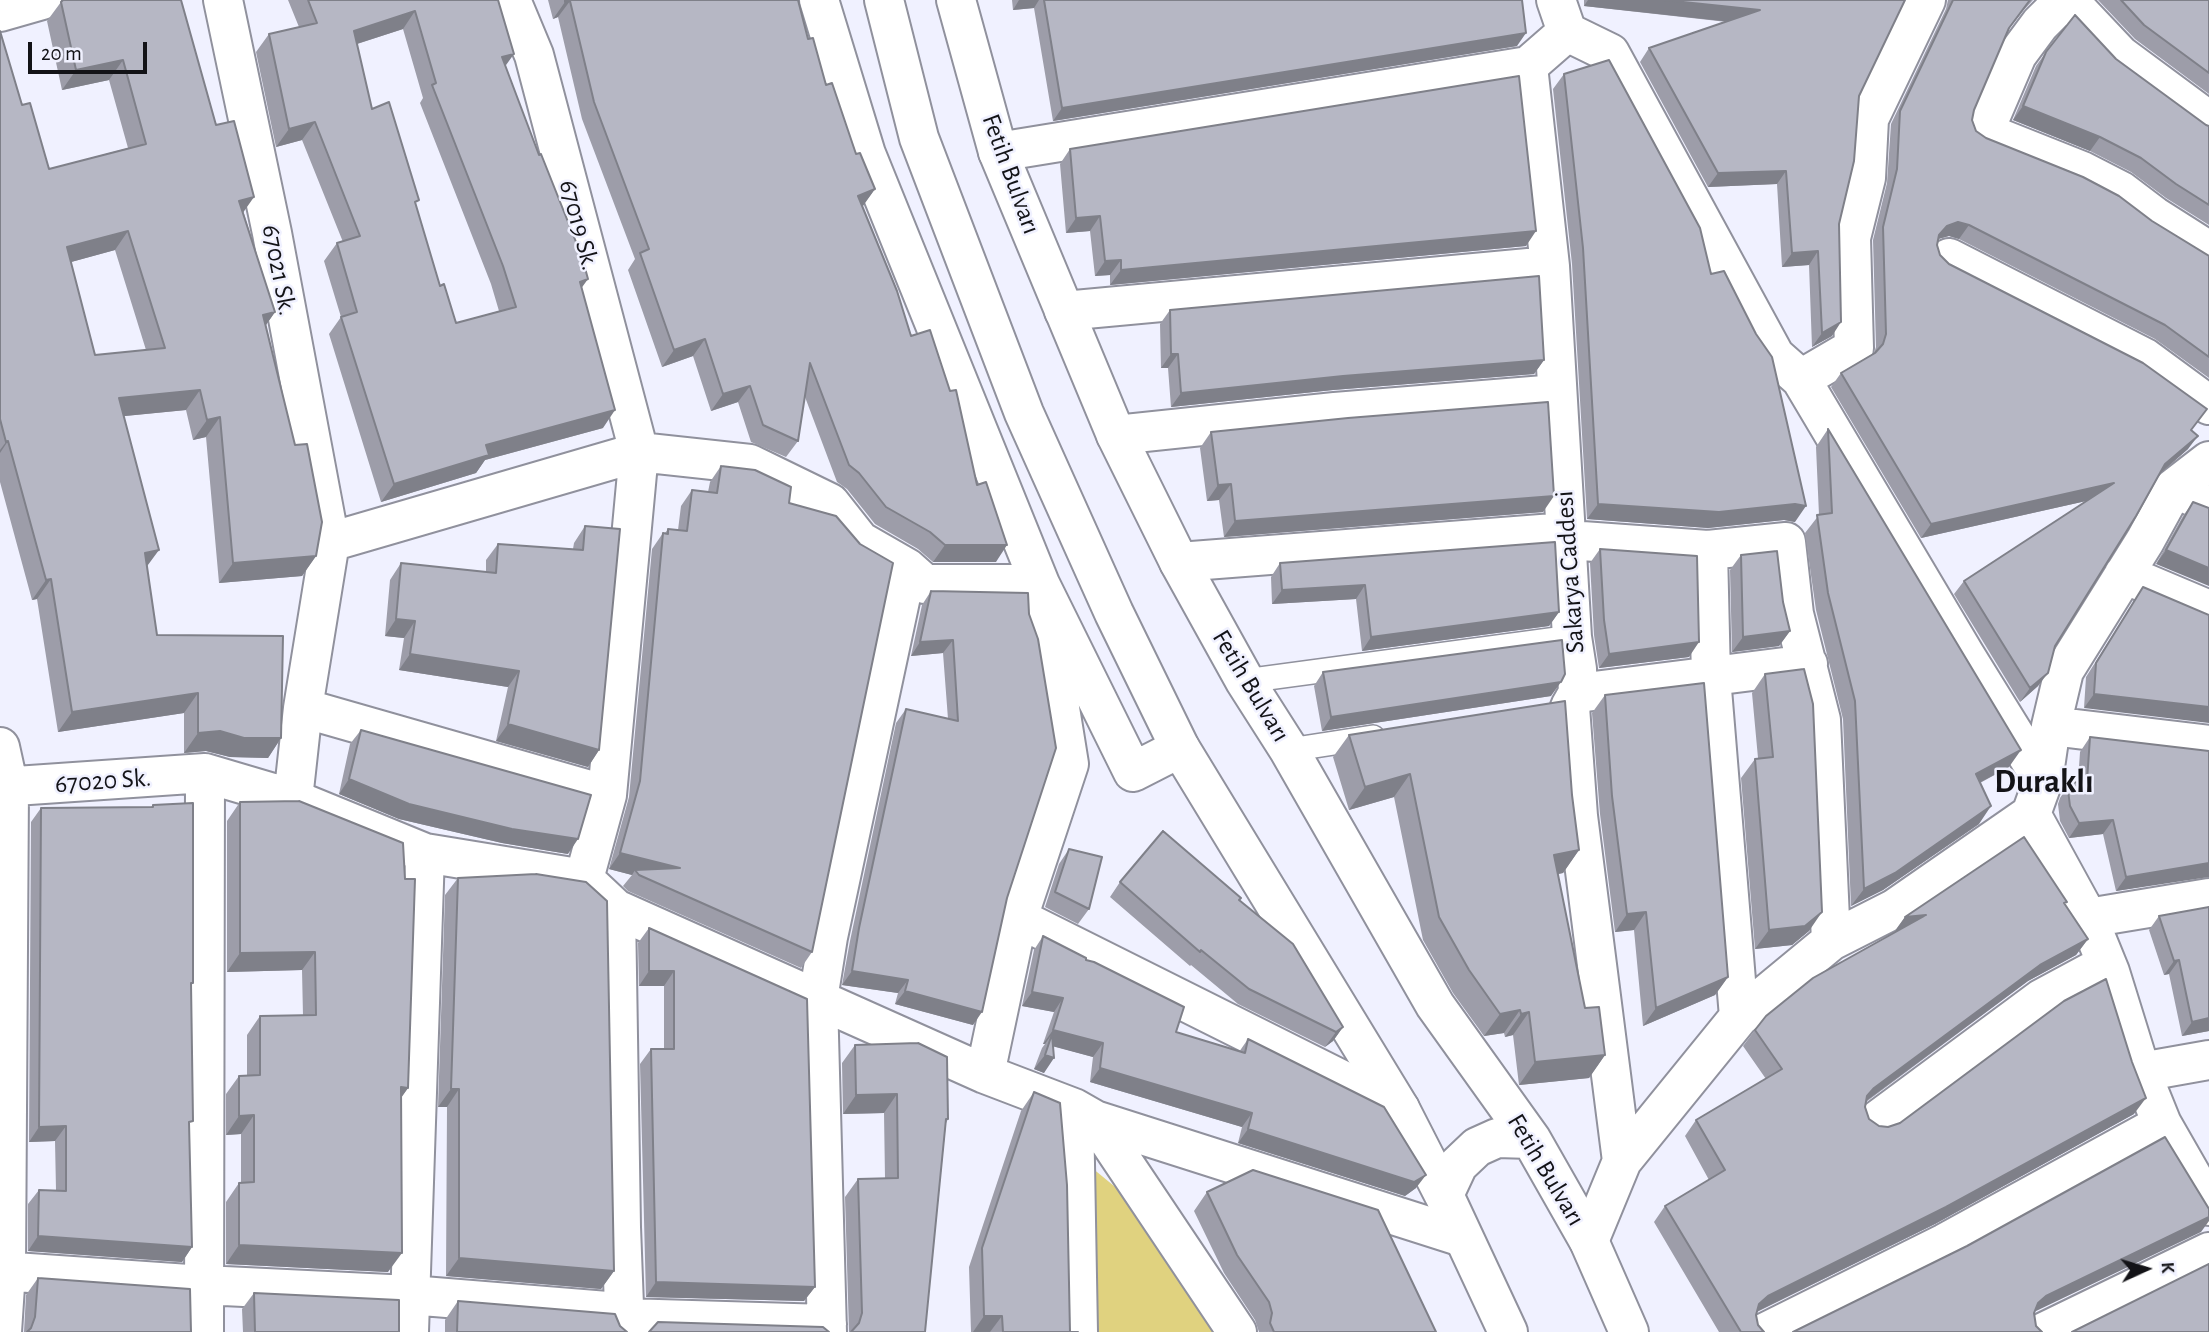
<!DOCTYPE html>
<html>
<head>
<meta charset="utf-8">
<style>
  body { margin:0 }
  #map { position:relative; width:2209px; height:1332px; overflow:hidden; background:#f0f1ff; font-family:"Alegreya Sans",sans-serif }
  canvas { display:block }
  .north { position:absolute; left:2111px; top:1234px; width:70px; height:70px; -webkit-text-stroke:5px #f0f1ff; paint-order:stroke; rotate:86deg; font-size:19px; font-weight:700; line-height:28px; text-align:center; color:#131317 }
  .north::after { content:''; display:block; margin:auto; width:24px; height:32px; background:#131317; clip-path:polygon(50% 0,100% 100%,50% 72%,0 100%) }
  .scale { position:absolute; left:28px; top:42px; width:119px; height:32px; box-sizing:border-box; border:4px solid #131317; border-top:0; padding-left:9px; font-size:21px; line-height:24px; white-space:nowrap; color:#131317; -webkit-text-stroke:5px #f0f1ff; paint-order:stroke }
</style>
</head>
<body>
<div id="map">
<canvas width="2209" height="1332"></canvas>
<div class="north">K</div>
<div class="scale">20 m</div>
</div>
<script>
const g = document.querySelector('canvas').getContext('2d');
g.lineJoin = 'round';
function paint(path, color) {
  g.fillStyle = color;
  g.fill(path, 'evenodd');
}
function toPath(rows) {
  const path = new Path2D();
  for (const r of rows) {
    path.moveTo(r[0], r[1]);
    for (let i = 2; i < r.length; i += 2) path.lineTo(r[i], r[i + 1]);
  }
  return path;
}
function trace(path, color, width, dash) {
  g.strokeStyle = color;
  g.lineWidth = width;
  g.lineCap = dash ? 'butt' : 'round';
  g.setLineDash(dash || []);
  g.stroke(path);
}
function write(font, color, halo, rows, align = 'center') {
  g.font = font + ' "Alegreya Sans",sans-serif';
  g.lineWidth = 5;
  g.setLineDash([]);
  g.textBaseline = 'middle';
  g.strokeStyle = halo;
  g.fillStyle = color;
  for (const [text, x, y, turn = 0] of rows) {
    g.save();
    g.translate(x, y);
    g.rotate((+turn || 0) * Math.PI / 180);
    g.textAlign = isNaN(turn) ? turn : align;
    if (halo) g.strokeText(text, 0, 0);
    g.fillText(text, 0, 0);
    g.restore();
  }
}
paint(toPath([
  [1080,1158,1142,1209,1220,1332,1096,1332]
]), '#e0d27f');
const lane = toPath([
  [1245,681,1572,637],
  [1289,750,1373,737]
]);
const street = toPath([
  [223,0,272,233,330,542,303,708,293,799],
  [511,0,534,55,639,452,607,795,584,879],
  [819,0,866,154,1040,584,1069,764,1018,918,985,1074],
  [1556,0,1567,32],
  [2064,0,2040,24,2017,55,1984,132,2082,171,2121,191,2154,216,2209,251],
  [2068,0,2120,55,2209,121],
  [0,12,42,0],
  [1567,32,1528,66,1550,266,1572,637,1577,669,1578,693,1570,707,1578,816,1622,1161],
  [1567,32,1610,53,1775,356,1801,379,1965,655,2043,781],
  [998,152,1528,66],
  [1949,258,2145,358,2209,405],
  [1064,311,1550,266],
  [1801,379,1854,348,1851,238,1866,178,1869,119,1926,0],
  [1116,435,1335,412,1557,394],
  [2174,488,2209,504],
  [1568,540,1708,550,1786,542,1794,614,1821,720,1831,941],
  [330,542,639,452,750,464,830,503,860,541,907,568,925,584,1040,584,1133,772,1180,748],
  [1708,550,1711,677,1739,1017],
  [1179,562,1567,532],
  [2124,574,2209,610],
  [1578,693,1808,664],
  [303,708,607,795],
  [2051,726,2209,745],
  [0,747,9,788,6,1271,2,1332],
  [0,787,205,773,293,799,425,853,584,879,616,909,985,1074,1074,1108,1095,1120,1462,1237],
  [2031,814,2088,918,2110,972,2141,1072,2162,1124,2209,1206],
  [616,909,621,1227,625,1332],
  [1018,918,1400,1109],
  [2088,918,2209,898],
  [2141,1072,2209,1060],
  [1074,1108,1078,1332],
  [1095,1120,1237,1332],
  [1875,1122,2041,999,2106,964],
  [1589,1241,1622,1161,1739,1017,1831,941,1894,909,2031,814,2043,781,2051,726,2064,671,2145,541,2174,488,2209,461],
  [0,1271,203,1285,410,1295,607,1311,624,1318,827,1324],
  [204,1332,205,773],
  [409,1332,425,853],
  [827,1332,818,999,828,937,907,568],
  [1766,1332,1945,1243,2162,1124],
  [2044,1332,2209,1252]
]);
const secondary = toPath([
  [884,0,919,138,1024,413,1114,613,1180,748,1400,1109,1444,1195,1508,1332],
  [956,0,998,152,1116,435,1179,562,1245,681,1289,750,1435,1005,1531,1139,1589,1241,1629,1332],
  [1444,1195,1458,1165,1477,1147,1497,1138,1531,1139]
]);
trace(lane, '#90919d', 26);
trace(street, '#90919d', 42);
trace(secondary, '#90919d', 42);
trace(lane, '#fff', 23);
trace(street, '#fff', 38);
trace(secondary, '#fff', 38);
paint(toPath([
  [288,0,498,0,505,66,582,288,603,428,485,460,476,473,381,502,329,334,341,317,324,261,337,243,343,242,302,140,276,147,256,52,269,34,299,27],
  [403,29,423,98,420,103,491,284,499,311,456,323,440,286,415,205,372,109,357,44],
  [548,0,798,0,808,39,826,85,856,154,875,189,862,206,911,336,977,485,996,562,933,562,918,549,875,524,847,489,837,482,805,397,798,441,786,457,751,442,738,402,711,411,693,356,662,367,628,270,635,259,582,119,558,17,553,19],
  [1012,0,1522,0,1517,46,1053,121,1034,8,1013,10],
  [1584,0,1905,0,1859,96,1839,224,1832,336,1812,347,1809,265,1782,267,1777,184,1708,187,1640,62,1649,48,1727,22,1584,6],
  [1948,0,2033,0,2023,11,2008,30,1974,110,1972,120,1976,131,1986,138,2152,221,2209,256,2209,378,2155,339,1959,239,1949,236,1938,239,1937,245,1940,255,1949,264,2192,431,2188,449,2159,474,2055,646,2038,686,2020,702,1954,594,1964,581,2086,501,1921,538,1831,387,1841,373,1874,353,1876,347,1873,240,1887,183,1891,124,1946,9],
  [2098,0,2209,0,2209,94,2135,39],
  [61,2,216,125,275,312,266,325,316,556,302,576,219,583,206,437,193,440,186,410,124,416,157,635,281,738,268,758,230,757,206,751,184,753,184,713,58,732,37,599,32,600,0,482,0,31,22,105,49,169,128,148,109,80,62,90,47,21],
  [115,250,146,350,95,355,71,262],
  [2046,52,2116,59,2206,125,2209,126,2209,225,2166,198,2131,172,2090,151,2013,120,2036,66],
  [1564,74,1711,274,1795,522,1784,520,1708,528,1587,519,1572,264,1553,89],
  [1070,149,1526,246,1110,285,1110,275,1095,276,1090,231,1066,233,1060,164],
  [1170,310,1544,360,1534,374,1333,390,1171,407,1168,368,1161,368,1160,324],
  [1828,429,2009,767,1980,783,1979,824,1883,890,1851,906,1843,719,1816,610,1805,533,1819,515,1816,447],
  [1211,432,1543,512,1224,537,1219,500,1207,501,1200,448],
  [721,466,789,503,812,952,801,968,628,891,623,886,632,875,609,869,629,797,652,549,663,533,665,533,668,529,678,530,681,506,692,490,708,492,710,482],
  [2193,502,2209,508,2156,564,2183,516],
  [585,526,599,750,588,767,496,741,508,687,399,670,404,638,385,636,390,580,401,563,486,572,486,560,498,544,573,549,574,543],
  [1600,549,1689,657,1599,668,1594,635,1590,563],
  [1741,555,1783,602,1790,631,1779,646,1732,652,1730,570],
  [1280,563,1559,612,1549,626,1362,651,1356,599,1272,604,1271,577],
  [2143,587,2209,615,2084,708,2086,677],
  [931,591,1028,593,1007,898,973,1025,895,1004,898,993,842,985,850,941,896,723,906,709,948,719,943,653,911,656,922,605],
  [1323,672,1551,696,1322,731,1314,686],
  [1765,674,1809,931,1792,945,1755,949,1741,778,1755,759,1758,758,1752,693],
  [1605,695,1728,977,1715,995,1643,1026,1634,930,1615,932,1600,814,1592,713],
  [361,730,568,854,502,843,399,819,339,794,350,744],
  [1349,735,1572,795,1579,850,1563,873,1558,874,1585,1008,1605,1055,1589,1078,1519,1085,1513,1035,1505,1037,1504,1033,1484,1036,1453,993,1423,940,1394,797,1349,810,1333,757],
  [2090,737,2206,876,2116,891,2103,834,2069,838,2060,821,2058,804,2060,798,2070,783,2078,782,2080,752],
  [240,802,408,1088,401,1098,388,1272,226,1264,226,1202,239,1183,241,1183,241,1134,226,1135,226,1094,239,1076,247,1075,247,1035,260,1016,303,1016,302,970,227,972,227,821],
  [153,805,193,983,191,986,189,1126,192,1247,182,1262,28,1251,28,1204,39,1190,56,1190,55,1141,29,1142,31,822,41,808,151,807],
  [1069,849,1089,909,1078,924,1045,907,1059,864],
  [458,878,614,1271,601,1289,446,1276,447,1107,438,1107,445,895],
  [1120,882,1239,900,1343,1027,1333,1041,1325,1047,1238,1004,1191,965,1190,966,1110,897],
  [2065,905,2088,939,2076,955,2028,981,1866,1102,1865,1107,1869,1119,1879,1126,1888,1127,2134,1114,1935,1224,1757,1312,1756,1315,1758,1325,1764,1332,1719,1332,1654,1222,1665,1206,1709,1180,1685,1136,1696,1120,1766,1079,1743,1046,1755,1030,1894,932,1905,917],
  [2209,907,2209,1031,2182,1036,2169,974,2164,975,2149,930,2159,916],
  [649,928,807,999,815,1287,804,1301,646,1297,640,1064,651,1049,664,1049,664,986,639,986,638,943],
  [1043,936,1086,960,1176,1032,1239,1052,1248,1039,1416,1188,1405,1196,1238,1143,1242,1127,1090,1082,1093,1057,1053,1046,1044,1073,1034,1069,1042,1048,1045,1044,1043,1044,1054,1012,1022,1006,1034,950],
  [855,1045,948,1119,946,1123,925,1332,849,1332,845,1197,858,1179,885,1178,884,1113,843,1114,842,1063],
  [1034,1092,1070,1332,1078,1332,971,1332,969,1267,1021,1111],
  [1207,1192,1436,1332,1259,1332,1255,1320,1224,1273,1194,1211],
  [38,1278,191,1332,24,1332,26,1295],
  [254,1293,399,1332,243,1332,242,1309],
  [458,1301,620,1326,627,1332,445,1332,445,1320]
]), '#9d9da9');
paint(toPath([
  [1019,0,1039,0,1034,8,1013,10],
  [1588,0,1664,0,1760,10,1750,24,1584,6],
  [570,1,558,17,553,19,565,2],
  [415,11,403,29,341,49,354,31],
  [1526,33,1517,46,1053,121,1062,108],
  [514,54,501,72,502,57],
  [123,60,109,80,62,90,76,70],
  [2023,106,2100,137,2090,151,2013,120],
  [315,122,302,140,276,147,289,129],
  [1786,171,1777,184,1708,187,1718,173],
  [875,189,863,206,846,212,858,196],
  [254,197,240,217,239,201],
  [1100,216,1090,231,1066,233,1076,218],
  [1958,222,1969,225,1959,239,1949,236,1938,239,1939,235,1947,226],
  [128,231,115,250,53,267,67,247],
  [1536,231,1526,246,1110,285,1121,270],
  [1818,251,1809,265,1782,267,1792,253],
  [1121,260,1110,275,1095,276,1105,261],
  [588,279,575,297,580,282],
  [275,312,261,332,263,315],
  [1841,322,1832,336,1812,347,1822,333],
  [705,339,693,356,662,367,674,350],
  [1171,354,1178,354,1168,368,1161,368],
  [1544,360,1534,374,1333,390,1171,407,1181,393,1343,376],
  [750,386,738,402,711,411,723,394],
  [200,390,186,410,105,418,119,398],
  [615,410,603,428,485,460,476,473,381,502,394,484,486,445],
  [220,417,206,437,193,440,207,420],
  [2198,436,2188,449,2155,478,2165,464],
  [8,441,0,453,0,450,6,442],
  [2114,483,2104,497,1921,538,1931,524],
  [1231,484,1219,500,1207,501,1218,485],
  [1554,496,1543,512,1224,537,1235,521],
  [1598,504,1795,504,1806,506,1795,522,1784,520,1708,528,1587,519],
  [945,545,1007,545,996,562,933,562],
  [159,550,145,569,145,553],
  [2166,550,2209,568,2209,586,2156,564],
  [316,556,302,576,219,583,233,563],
  [51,579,37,599,32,600,46,580],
  [1365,585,1356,599,1272,604,1282,590],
  [1559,612,1549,626,1362,651,1371,637],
  [396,619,415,621,404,638,385,636],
  [1790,631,1779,646,1732,652,1743,637],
  [953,640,943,653,911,656,920,642],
  [1699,642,1689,657,1599,668,1609,654],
  [410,654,519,671,508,687,399,670],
  [2048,673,2038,686,2020,702,2030,688],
  [1561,682,1551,696,1322,731,1331,717],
  [198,693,184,713,58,732,72,712],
  [2094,694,2209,707,2209,723,2084,708],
  [508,724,599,750,588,767,496,741],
  [220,731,281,738,268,758,230,757,206,751,184,753,198,733],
  [2021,750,2009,767,1964,791,1976,774],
  [1410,774,1394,797,1349,810,1365,787],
  [349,779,578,839,568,854,502,843,399,819,339,794],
  [1991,806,1979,824,1883,890,1851,906,1864,889],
  [2113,820,2103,834,2069,838,2079,823],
  [1579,850,1563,873,1538,878,1554,855],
  [620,853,680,868,635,870,632,875,609,869],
  [2209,863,2209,877,2116,891,2126,877],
  [1646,912,1634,930,1615,932,1627,914],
  [1822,912,1809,931,1792,945,1755,949,1769,930],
  [1926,915,1893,934,1905,917],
  [2088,939,2076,955,2028,981,1862,1104,1855,1113,1874,1088,2040,965],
  [315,952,302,970,227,972,240,953],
  [2179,960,2169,974,2164,975,2174,961],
  [649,971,674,971,664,986,639,986],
  [852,971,908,980,898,993,842,985],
  [1728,977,1715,995,1643,1026,1656,1008],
  [905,991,982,1012,973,1025,895,1004],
  [1032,992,1063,998,1054,1012,1022,1006],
  [1520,1010,1504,1033,1484,1036,1500,1014],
  [1529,1012,1513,1035,1505,1037,1521,1014],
  [2209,1018,2209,1031,2182,1036,2192,1022],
  [1343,1027,1333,1041,1325,1047,1336,1032],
  [1053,1030,1103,1043,1093,1057,1048,1045,1052,1034,1045,1044,1043,1044],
  [1045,1055,1054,1058,1044,1073,1034,1069],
  [1605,1055,1589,1078,1519,1085,1535,1062],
  [1100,1068,1252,1113,1242,1127,1090,1082],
  [401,1087,408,1088,395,1106],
  [451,1089,459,1089,447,1107,438,1107],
  [897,1094,884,1113,843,1114,856,1095],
  [2146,1098,2134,1114,1935,1224,1756,1312,1759,1304,1768,1296],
  [254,1115,241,1134,226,1135,239,1116],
  [66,1126,55,1141,29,1142,39,1127],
  [1248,1129,1426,1175,1416,1188,1405,1196,1238,1143],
  [2209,1217,2209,1221,2201,1232,2034,1312,2038,1303,2046,1296],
  [38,1236,192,1247,182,1262,28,1251],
  [239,1245,402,1253,388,1272,226,1264],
  [459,1258,614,1271,601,1289,446,1276],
  [656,1282,815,1287,804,1301,646,1297],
  [984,1316,1002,1316,990,1332,973,1332]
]), '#7f8089');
const building = toPath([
  [63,0,181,0,216,125,234,121,254,197,239,201,275,312,263,315,295,445,307,444,322,522,316,556,233,563,220,417,207,420,200,390,119,398,159,550,145,553,157,635,283,636,281,738,244,738,220,731,198,733,198,693,72,712,51,579,46,580,8,441,6,442,0,419,0,31,22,105,30,103,49,169,146,144,123,60,76,70,61,2,63,0],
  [128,231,165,348,95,355,67,247,128,231],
  [308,0,498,0,514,54,502,57,539,155,541,154,582,257,588,279,580,282,615,410,486,445,489,455,394,484,341,317,357,312,337,243,360,236,315,122,289,129,269,34,317,23,308,0],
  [415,11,436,83,432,85,503,266,516,307,456,323,444,284,440,286,415,202,419,200,389,102,372,109,354,31,415,11],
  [565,0,798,0,808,39,813,38,826,85,832,83,856,154,860,153,875,189,858,196,897,291,911,336,930,330,950,391,956,390,977,485,986,482,1007,545,945,545,930,532,886,507,859,473,849,465,810,363,798,441,763,425,750,386,723,394,705,339,674,350,640,253,649,249,594,102,570,1,565,2,565,0],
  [1044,0,1522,0,1526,33,1062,108,1044,0],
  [1664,0,1905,0,1859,96,1854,161,1839,224,1841,322,1822,333,1818,251,1792,253,1786,171,1718,173,1649,48,1760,10,1664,0],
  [1953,0,2030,0,2009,28,1974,110,1972,120,1976,131,1986,138,2083,177,2119,196,2152,221,2209,256,2209,357,2165,325,1969,225,1958,222,1947,226,1939,235,1937,245,1940,255,1949,264,2143,363,2207,409,2191,430,2198,436,2165,464,2136,516,2055,646,2048,673,2030,688,1964,581,2114,483,1931,524,1841,373,1875,353,1883,344,1886,334,1883,227,1897,169,1900,111,1953,0],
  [2121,0,2209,0,2209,73,2144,25,2121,0],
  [2075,15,2116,59,2206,125,2209,126,2209,205,2176,184,2141,158,2100,137,2023,106,2046,52,2075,15],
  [1609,60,1700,228,1711,274,1724,271,1756,334,1772,357,1806,506,1795,504,1719,512,1598,504,1583,248,1564,74,1609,60],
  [1519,76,1536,231,1121,270,1121,260,1105,261,1100,216,1076,218,1070,149,1519,76],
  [1539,276,1544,360,1343,376,1181,393,1178,354,1171,354,1170,310,1539,276],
  [1548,402,1554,496,1235,521,1231,484,1218,485,1211,432,1348,418,1548,402],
  [1828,429,2021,750,1976,774,1991,806,1895,873,1864,889,1855,701,1828,593,1817,515,1832,513,1828,429],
  [721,466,755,470,791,487,789,503,836,516,860,544,893,563,812,952,639,875,635,870,680,868,620,853,640,781,663,533,668,534,668,529,687,531,692,490,717,493,721,466],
  [2193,502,2209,508,2209,568,2166,550,2193,502],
  [585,526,620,529,599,750,508,724,519,671,410,654,415,621,396,619,401,563,496,573,498,544,583,550,585,526],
  [1555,542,1559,612,1371,637,1365,585,1282,590,1280,563,1555,542],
  [1600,549,1697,556,1699,642,1609,654,1604,620,1600,549],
  [1777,551,1783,602,1790,631,1743,637,1741,555,1777,551],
  [2143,587,2209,615,2209,707,2094,694,2096,663,2143,587],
  [931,591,1028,593,1029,614,1038,639,1056,748,1007,898,982,1012,905,991,908,980,852,971,859,928,906,709,958,721,953,640,920,642,931,591],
  [1562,640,1565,674,1561,682,1331,717,1323,672,1562,640],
  [1804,669,1813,704,1822,912,1805,926,1769,930,1755,759,1773,757,1765,674,1804,669],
  [1704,683,1728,977,1656,1008,1646,912,1627,914,1612,796,1605,695,1704,683],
  [1565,701,1572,795,1579,850,1554,855,1585,1008,1599,1007,1605,1055,1535,1062,1529,1012,1521,1014,1520,1010,1500,1014,1469,970,1439,917,1410,774,1365,787,1349,735,1565,701],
  [361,730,591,795,578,839,512,829,409,804,349,779,361,730],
  [2090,737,2209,751,2209,863,2126,877,2113,820,2079,823,2070,806,2068,790,2070,783,2087,781,2090,737],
  [299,801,403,843,405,879,415,879,408,1088,401,1087,402,1253,239,1245,239,1183,254,1182,254,1115,239,1116,239,1076,260,1075,260,1016,316,1015,315,952,240,953,240,802,299,801],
  [193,803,193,983,191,983,193,1121,189,1122,192,1247,38,1236,39,1190,66,1191,66,1126,39,1127,41,808,153,807,153,805,193,803],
  [1163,831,1241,898,1239,900,1293,944,1343,1027,1336,1032,1249,989,1201,950,1200,952,1120,882,1163,831],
  [2024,837,2067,902,2064,903,2088,939,2040,965,1874,1088,1867,1096,1865,1107,1869,1119,1879,1126,1888,1127,1900,1123,2064,1001,2106,979,2132,1062,2146,1098,1946,1207,1768,1296,1759,1304,1756,1315,1758,1325,1764,1332,1741,1332,1665,1206,1725,1170,1696,1120,1782,1069,1755,1030,1766,1016,1813,978,1926,915,1905,917,2024,837],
  [1069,849,1102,857,1089,909,1055,892,1069,849],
  [536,874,586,882,607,901,614,1271,459,1258,459,1089,451,1089,458,878,536,874],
  [2209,907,2209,1018,2192,1022,2179,960,2174,961,2159,916,2209,907],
  [649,928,807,999,815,1287,656,1282,651,1049,674,1049,674,971,649,971,649,928],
  [1043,936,1086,958,1086,960,1094,962,1184,1007,1176,1032,1245,1053,1248,1039,1384,1107,1426,1175,1414,1182,1248,1129,1252,1113,1100,1068,1103,1043,1053,1030,1063,998,1032,992,1043,936],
  [1052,1034,1054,1058,1045,1055,1052,1034],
  [918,1043,947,1057,948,1119,946,1119,925,1332,851,1332,859,1323,862,1313,858,1179,898,1178,897,1094,856,1095,855,1045,918,1043],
  [1034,1092,1060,1103,1067,1185,1070,1332,1078,1332,1003,1332,1002,1316,984,1316,982,1248,1034,1092],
  [2165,1137,2209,1209,2209,1217,2046,1296,2038,1303,2034,1313,2036,1326,2042,1332,1793,1332,1967,1246,2165,1137],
  [1253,1170,1378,1210,1436,1332,1274,1332,1270,1323,1272,1313,1269,1302,1237,1255,1207,1192,1253,1170],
  [2209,1264,2209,1332,2072,1332,2209,1264],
  [38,1278,190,1289,191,1332,27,1332,31,1328,35,1317,38,1278],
  [254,1293,399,1300,399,1332,255,1332,254,1293],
  [458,1301,615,1314,620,1326,627,1332,457,1332,458,1301],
  [658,1322,823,1327,829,1332,649,1332,658,1322]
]);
paint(building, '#b6b7c4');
trace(building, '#7f8089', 2);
write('26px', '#131317', '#f0f1ff', [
  ["Fetih Bulvarı",1011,174,70],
  ["67019 Sk.",579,225,75],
  ["67021 Sk.",279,270,79],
  ["Sakarya Caddesi",1570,572,-94],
  ["Fetih Bulvarı",1251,686,59],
  ["67020 Sk.",103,781,-4],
  ["Fetih Bulvarı",1546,1170,59]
]);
write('bold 33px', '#131317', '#f0f1ff', [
  ["Duraklı",2044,782]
]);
</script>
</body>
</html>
